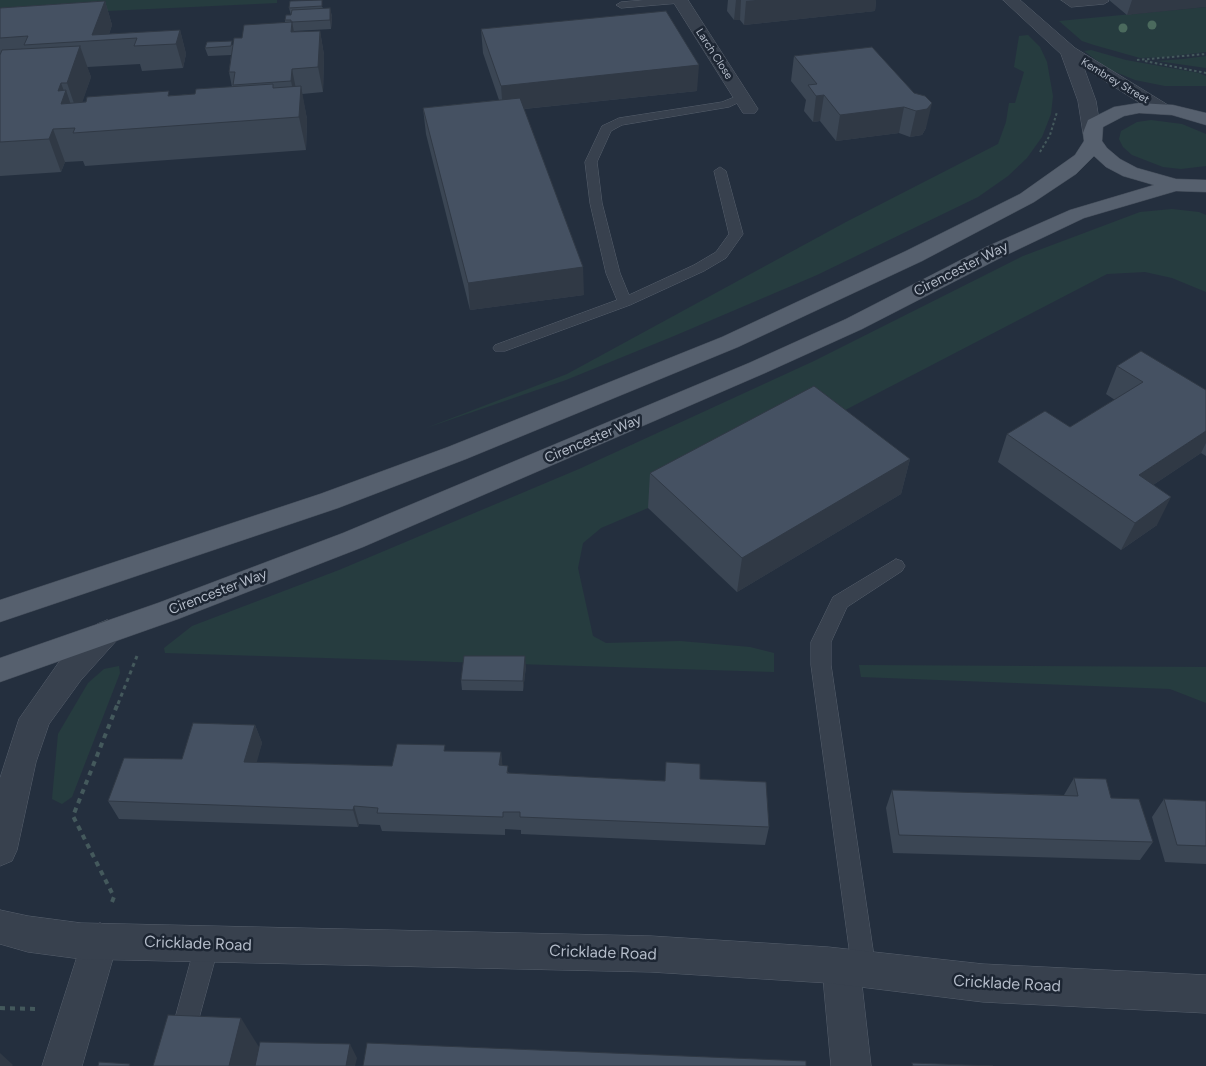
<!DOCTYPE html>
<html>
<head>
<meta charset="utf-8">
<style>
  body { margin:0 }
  canvas { display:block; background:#242f3e }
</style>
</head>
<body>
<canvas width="1206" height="1066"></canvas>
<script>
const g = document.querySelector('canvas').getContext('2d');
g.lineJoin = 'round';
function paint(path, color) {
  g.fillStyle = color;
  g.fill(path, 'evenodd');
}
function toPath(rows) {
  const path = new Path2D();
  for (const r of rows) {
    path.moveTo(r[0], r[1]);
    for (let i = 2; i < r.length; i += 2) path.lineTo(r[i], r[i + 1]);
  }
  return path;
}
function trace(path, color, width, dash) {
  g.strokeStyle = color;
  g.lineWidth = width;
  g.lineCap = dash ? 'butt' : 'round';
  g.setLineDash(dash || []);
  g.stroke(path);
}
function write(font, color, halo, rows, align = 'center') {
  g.font = font + ' Figtree,sans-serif';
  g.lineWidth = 5;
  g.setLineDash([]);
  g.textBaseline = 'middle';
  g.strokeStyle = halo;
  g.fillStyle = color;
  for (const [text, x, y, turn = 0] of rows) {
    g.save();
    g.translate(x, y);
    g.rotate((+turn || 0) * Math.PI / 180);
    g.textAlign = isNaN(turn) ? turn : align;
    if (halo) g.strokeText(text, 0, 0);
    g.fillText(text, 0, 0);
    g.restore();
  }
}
paint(toPath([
  [0,0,277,0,277,3,0,16],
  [1206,7,1206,52,1165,57,1140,58,1094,45,1082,41,1059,21],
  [1028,35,1040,47,1047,62,1053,96,1051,114,1042,137,1027,158,1008,176,978,197,817,275,674,336,566,380,426,428,567,374,846,222,998,144,1006,122,1009,103,1015,103,1024,72,1014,67,1019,36],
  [1091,50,1126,60,1199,73,1206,76,1206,86,1165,86,1135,80,1108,69,1084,51],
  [1206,56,1206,68,1157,61,1183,59],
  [1151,120,1182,124,1206,134,1206,166,1181,169,1163,167,1132,155,1123,147,1119,139,1121,131,1137,122],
  [1172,209,1199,212,1206,215,1206,292,1172,278,1145,272,1107,274,826,420,648,508,601,528,583,543,578,568,593,636,606,643,680,641,750,647,774,653,774,672,165,653,164,648,192,626,339,570,579,469,814,361,1023,256,1140,212],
  [859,665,1206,667,1206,703,1170,689,861,677],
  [119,666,120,673,72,797,62,804,52,799,58,734,88,683,104,669]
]), '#263c3f');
const service = toPath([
  [644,0,685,0,680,3,621,8,616,5,621,2,644,0],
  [1061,0,1108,0,1109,1,1104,4,1071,7,1061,0],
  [742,94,748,97,746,99,729,107,622,125,611,131,597,162,602,203,620,273,629,295,694,265,716,252,729,234,714,171,720,167,726,171,743,234,726,258,704,271,630,305,505,351,495,351,493,348,495,345,617,300,606,273,590,203,585,162,602,126,619,118,722,102,742,94],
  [896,559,902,561,905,566,902,571,847,607,831,642,831,665,876,970,872,978,864,982,856,978,852,970,811,665,811,642,833,597,896,559],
  [207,934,215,937,219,945,186,1066,162,1066,195,945,199,937,207,934]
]);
const minor = toPath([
  [672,0,688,0,758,109,755,113,743,113,672,0],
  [1003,0,1020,0,1075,48,1168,105,1171,109,1168,113,1162,114,1156,113,1084,68,1096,101,1101,133,1099,137,1092,139,1085,137,1083,133,1078,101,1061,54,1003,0],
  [100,923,113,929,118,941,82,1066,42,1066,82,941,87,929,100,923],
  [841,949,854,954,860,967,871,1066,831,1066,822,967,828,954,841,949]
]);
const tertiary = toPath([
  [107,620,117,624,122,632,117,640,81,680,49,724,36,762,17,850,12,861,0,866,0,778,19,719,59,662,97,624,107,620],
  [0,910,28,916,81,923,651,936,828,947,983,964,1206,975,1206,1013,983,1002,828,983,651,972,81,959,28,952,0,944,0,910]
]);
const primary = toPath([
  [1139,103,1173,105,1206,113,1206,125,1172,115,1139,113,1124,116,1103,127,1102,141,1107,148,1120,159,1137,168,1176,179,1206,180,1206,192,1176,191,1084,218,1002,257,862,329,765,373,363,547,178,619,0,682,0,658,158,603,343,533,749,363,846,319,986,247,1070,210,1154,185,1123,176,1106,167,1094,156,1076,174,1034,202,922,261,738,347,466,459,338,508,0,622,0,600,320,494,448,447,722,337,906,251,1020,194,1075,155,1084,141,1083,133,1088,120,1114,107,1139,103]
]);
trace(service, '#565f6c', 1);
trace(minor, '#565f6c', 1);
trace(tertiary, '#565f6c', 1);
trace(primary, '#414a57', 1);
trace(toPath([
  [1137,60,1206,54],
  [1145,61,1206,73],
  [1040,152,1050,135,1057,112]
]), '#44595c', 2, [2.5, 2.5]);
trace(toPath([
  [118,704,137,656]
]), '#44595c', 3, [4, 4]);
trace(toPath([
  [112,902,114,897,73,816,118,703],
  [0,1008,39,1009]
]), '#44595c', 4, [5, 5]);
paint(service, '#38414e');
paint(minor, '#38414e');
paint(tertiary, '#38414e');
paint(primary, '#56606e');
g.fillStyle = '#4b6a5d';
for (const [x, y] of [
  [1152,25],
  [1123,28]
]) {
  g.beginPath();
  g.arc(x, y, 4.5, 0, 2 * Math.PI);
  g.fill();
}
paint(toPath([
  [316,0,324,9,330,8,332,17,331,29,294,31,294,32,320,31,324,55,323,92,302,94,307,119,306,150,85,166,83,161,65,162,61,172,0,176,0,8,105,1,112,25,109,34,180,30,186,54,183,68,142,71,140,64,87,67,91,77,82,102,195,94,232,87,229,72,231,55,208,56,205,48,233,45,242,38,285,22,285,20,291,15,289,8],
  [728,0,876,0,875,11,744,25,740,20,734,20,727,11],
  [1109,0,1206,0,1127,15],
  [481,29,697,91,524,109,584,295,470,310,426,134,423,108,499,100,483,53],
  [794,56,914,93,926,128,922,135,910,137,899,133,836,141,820,121,813,122,804,111,806,100,791,81],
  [1117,366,1206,390,1206,456,1201,453,1153,485,1157,525,1121,550,998,462,1007,434,1070,427,1115,400,1106,394],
  [910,459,901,494,737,592,648,508,650,473],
  [526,666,523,691,462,690,461,680],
  [255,725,262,743,256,762,392,766,446,751,501,752,502,765,509,773,665,781,700,779,769,827,765,845,521,834,521,830,505,829,505,835,382,831,380,825,359,824,358,827,119,819,108,801],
  [1074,778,1111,798,1153,842,1140,860,893,853,886,808,892,790,1064,795],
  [1164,799,1206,801,1206,864,1165,862,1152,817]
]), '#3b4654');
paint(toPath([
  [736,0,741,0,740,20,734,20],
  [756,0,876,0,875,11,744,25,746,1],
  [1132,0,1206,0,1206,7,1127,15],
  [105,1,112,25,107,40,92,35],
  [330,8,332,17,331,29,330,20],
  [292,22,297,46,291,32],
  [180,30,186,54,183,68,176,44],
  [320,31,324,55,323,92,318,67],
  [80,46,91,77,78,115,67,83],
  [699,65,697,91,503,111,501,86],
  [292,69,297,94,296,106,291,81],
  [61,83,65,94,66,90,77,123,61,104,58,91],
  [301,86,307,119,306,150,299,117],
  [824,95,820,121,813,122,816,96],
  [932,103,926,128,922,135,910,137,916,111],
  [904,107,899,133,836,141,840,115],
  [53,129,65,162,61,172,49,139],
  [583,267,584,295,470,310,468,283],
  [1206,431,1206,443,1201,453,1126,503,1139,475],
  [910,459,901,494,737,592,742,558],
  [1171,497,1157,525,1121,550,1135,523],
  [525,656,526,666,523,691,523,681],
  [255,725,262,743,252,780,244,762],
  [501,752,503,771,499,765],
  [354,806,359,824,358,827,353,810],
  [241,1018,262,1052,258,1066,229,1066],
  [350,1044,357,1058,355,1066,346,1066],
  [0,1053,13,1065,12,1066,0,1066]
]), '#303945');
const building = toPath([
  [322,0,322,6,289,8,290,1,322,0],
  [105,1,92,35,180,30,176,44,134,46,137,38,24,45,28,36,0,38,0,8,105,1],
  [330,8,330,20,292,22,291,22,291,20,285,20,286,15,291,15,292,10,330,8],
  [666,11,699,65,501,86,481,29,666,11],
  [292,22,291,32,320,31,318,67,292,69,291,81,233,85,235,72,229,72,234,38,242,38,244,25,292,22],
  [232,41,231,46,205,48,207,42,232,41],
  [80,46,67,83,61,83,58,91,66,90,61,104,86,102,87,97,169,91,168,96,195,94,196,89,273,84,273,88,301,86,299,117,73,133,75,128,53,129,49,139,0,142,0,55,2,50,80,46],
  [872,47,914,93,925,96,932,103,927,109,916,111,904,107,840,115,824,95,816,96,808,85,817,84,794,56,872,47],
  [520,98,583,267,468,283,423,108,520,98],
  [1141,351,1206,390,1206,431,1139,475,1171,497,1135,523,1007,434,1045,411,1070,427,1143,382,1117,366,1141,351],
  [814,386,910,459,742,558,650,473,814,386],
  [464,656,525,656,523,681,461,680,464,656],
  [193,723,255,725,244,762,392,766,397,744,445,745,444,751,501,752,499,765,508,766,507,773,665,781,666,762,700,764,700,779,766,782,769,827,520,817,520,812,503,812,503,817,377,813,378,808,354,806,353,810,108,801,124,758,182,759,193,723],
  [1074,778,1106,779,1111,798,1139,799,1153,842,899,835,892,790,1078,796,1074,778],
  [1164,799,1206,801,1206,846,1177,845,1164,799],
  [168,1015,241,1018,229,1066,153,1066,168,1015],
  [260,1042,350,1044,346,1066,255,1066,260,1042],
  [367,1043,806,1061,806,1066,363,1066,367,1043],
  [99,1062,130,1064,129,1066,98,1066,99,1062],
  [912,1063,993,1066,913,1066,912,1063]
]);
paint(building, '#455162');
trace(building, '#303945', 1);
write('11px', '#b4bcc9', '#1d2633', [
  ["Larch Close",714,54,57],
  ["Kembrey Street",1115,81,31]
]);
write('14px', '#b4bcc9', '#1d2633', [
  ["Cirencester Way",961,269,-27],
  ["Cirencester Way",593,439,-23],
  ["Cirencester Way",218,592,-21]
]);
write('16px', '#b4bcc9', '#1d2633', [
  ["Cricklade Road",198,944,2],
  ["Cricklade Road",603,953,2],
  ["Cricklade Road",1007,984,3]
]);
</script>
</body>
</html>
